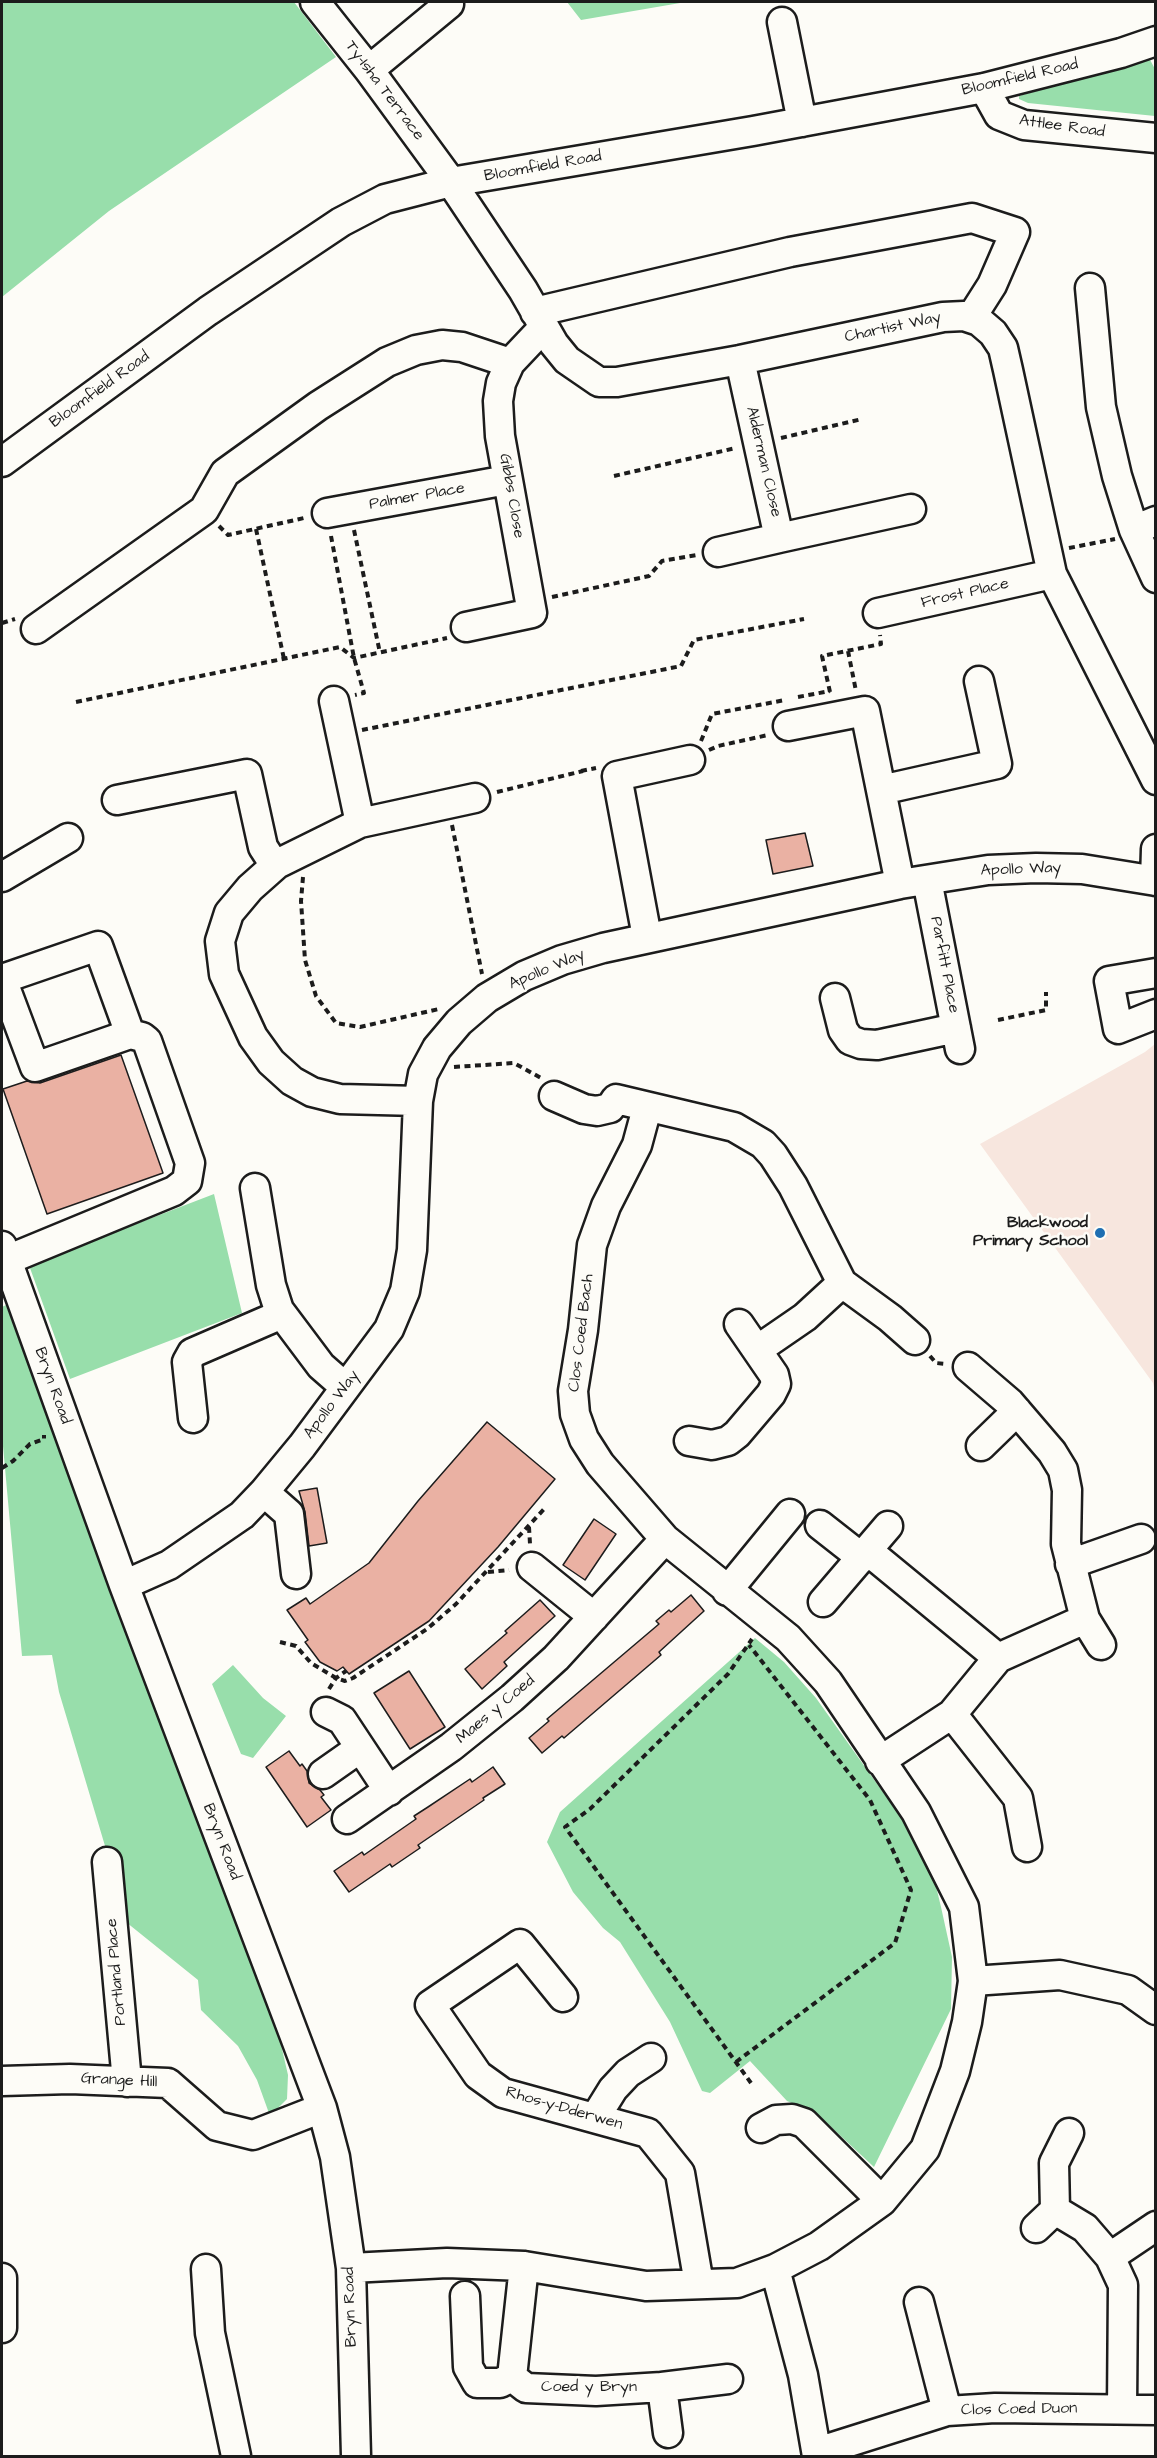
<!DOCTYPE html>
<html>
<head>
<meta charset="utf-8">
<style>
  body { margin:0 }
  #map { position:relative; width:1157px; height:2458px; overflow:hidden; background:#fdfcf7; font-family:"Architects Daughter",sans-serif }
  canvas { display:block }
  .frame { position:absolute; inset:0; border:3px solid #1c1c1c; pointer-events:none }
</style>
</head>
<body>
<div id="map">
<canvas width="1157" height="2458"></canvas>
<div class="frame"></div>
</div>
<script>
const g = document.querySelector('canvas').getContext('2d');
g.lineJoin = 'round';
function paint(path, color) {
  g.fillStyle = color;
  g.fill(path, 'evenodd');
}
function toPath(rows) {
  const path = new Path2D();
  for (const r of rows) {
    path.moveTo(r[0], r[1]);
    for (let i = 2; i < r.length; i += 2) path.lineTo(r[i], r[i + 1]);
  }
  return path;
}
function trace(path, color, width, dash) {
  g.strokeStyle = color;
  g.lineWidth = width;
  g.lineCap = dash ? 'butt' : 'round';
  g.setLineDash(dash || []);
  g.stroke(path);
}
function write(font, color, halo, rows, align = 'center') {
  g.font = font + ' "Architects Daughter",sans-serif';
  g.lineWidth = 5;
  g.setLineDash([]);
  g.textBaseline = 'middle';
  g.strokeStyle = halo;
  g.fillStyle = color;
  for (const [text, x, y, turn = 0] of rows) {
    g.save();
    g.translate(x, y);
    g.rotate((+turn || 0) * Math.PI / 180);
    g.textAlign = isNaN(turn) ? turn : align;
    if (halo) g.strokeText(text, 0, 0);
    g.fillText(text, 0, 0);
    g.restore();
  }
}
paint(toPath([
  [1155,1044,1155,1392,1153,1383,980,1144,1145,1052]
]), '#f7e6de');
paint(toPath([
  [2,2,294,2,336,57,109,211,2,297],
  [567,2,686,2,581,20],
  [1149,58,1155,69,1155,116,1028,103,1019,99,1019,96],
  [214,1194,242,1313,70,1379,30,1268,58,1254],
  [6,1305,279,2036,288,2075,287,2099,270,2116,257,2080,238,2046,201,2010,198,1980,116,1914,114,1876,59,1692,52,1655,22,1656,2,1435,2,1307],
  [755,1638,784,1662,816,1698,929,1857,941,1907,952,1957,951,2009,874,2167,816,2113,787,2101,750,2061,710,2093,702,2091,670,2022,620,1942,603,1928,573,1892,547,1842,560,1812],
  [233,1665,263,1698,286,1716,253,1758,241,1754,212,1684]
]), '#98deab');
const building = toPath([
  [805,833,813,866,773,874,766,840,805,833],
  [121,1055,163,1173,47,1214,3,1089,27,1081,40,1083,121,1055],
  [487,1422,555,1479,498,1547,429,1621,349,1674,343,1667,337,1671,320,1662,305,1642,308,1640,287,1610,306,1598,310,1604,369,1563,418,1501,487,1422],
  [317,1488,327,1543,309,1546,305,1512,299,1491,317,1488],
  [594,1519,616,1534,585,1580,563,1565,594,1519],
  [691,1595,704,1611,659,1652,661,1655,564,1738,562,1736,542,1753,529,1738,549,1721,547,1719,659,1624,656,1621,669,1610,671,1612,691,1595],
  [540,1600,555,1616,504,1662,507,1666,482,1689,465,1669,507,1633,505,1631,540,1600],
  [409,1671,445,1727,410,1749,374,1693,409,1671],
  [289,1751,300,1766,302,1764,307,1771,309,1783,320,1790,324,1795,321,1797,331,1810,307,1827,266,1767,289,1751],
  [493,1767,505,1784,483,1798,484,1800,418,1845,420,1848,392,1867,390,1864,349,1892,334,1871,362,1852,364,1855,416,1819,414,1816,428,1807,470,1779,472,1782,493,1767]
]);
paint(building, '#eab1a3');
trace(building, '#1c1c1c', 1.5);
const minor = toPath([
  [315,2,369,70,451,182,523,290,554,344,567,360,599,382,617,382,740,360,943,317,964,316,979,321,993,333,1003,348,1008,370,1052,574,1156,780],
  [782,22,802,122],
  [369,70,449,4,448,2],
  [984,88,999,115,1024,125,1156,138],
  [1090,288,1101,407,1117,476,1134,530,1156,521],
  [535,312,790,252,972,218,1015,232,992,285,971,318],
  [740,360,779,538,911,509],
  [2,462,208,311,341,222,385,199,451,182,753,131,984,88,1121,53,1156,41],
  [327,513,507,480],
  [1134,530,1156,578],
  [718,552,779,538],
  [878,613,1052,574],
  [466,627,532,613,500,436,498,401,501,383,510,363,544,327],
  [36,629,204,510,225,473,318,406,387,362,416,350,442,345,462,347,510,363],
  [334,701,360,823],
  [788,726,865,711,900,884],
  [881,790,997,764,979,681],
  [117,800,247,774,263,847,274,864,277,864],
  [2,877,68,838],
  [927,880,960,1049],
  [1155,881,1156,849],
  [647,937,617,776,690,760],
  [1156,973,1109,981,1118,1029,1156,1014],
  [835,998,843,1030,850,1040,861,1044,877,1045,956,1028],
  [554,1096,584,1109,597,1111,610,1108,616,1099,734,1127,763,1144,773,1155,793,1186,842,1283,890,1318,915,1340],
  [418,1101,340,1099,312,1092,292,1081,271,1062,253,1037,224,974,220,941,229,913,250,888,277,864,360,823,475,798],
  [255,1188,271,1285,279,1310,321,1366,345,1387],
  [2,1246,124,1585,322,2108,335,2157,351,2268,356,2456],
  [7,1260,174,1191,187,1181,190,1163,147,1041,142,1037,130,1034,35,1067,2,979,98,946,130,1034],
  [757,1350,805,1317,842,1283],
  [193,1418,187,1362,192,1353,282,1314],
  [689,1441,712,1445,728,1441,737,1434,771,1394,776,1384,774,1375,739,1324],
  [981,1446,1017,1411],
  [264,1492,289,1514,296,1574],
  [820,1525,862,1558],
  [868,1551,998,1658],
  [1070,1564,1141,1539],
  [532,1567,594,1617],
  [124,1585,169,1565,242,1515,264,1492,302,1446,389,1329,405,1291,412,1250,418,1101,423,1074,437,1048,459,1022,487,998,524,976,562,960,603,948,900,884,988,870,1036,868,1082,869,1156,881],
  [727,1591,790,1514],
  [823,1602,888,1526],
  [1085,1619,1101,1645],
  [326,1712,342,1720,389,1791],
  [952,1714,1018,1798,1027,1847],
  [880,1761,952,1714,998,1658,1085,1619,1066,1544,1067,1490,1063,1470,1052,1452,1010,1403,968,1367],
  [323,1774,360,1748],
  [347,1819,451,1747,512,1698,556,1658,665,1539],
  [107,1862,127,2082],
  [973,1981,1060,1975,1128,1990,1156,2010],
  [563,1997,520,1944,430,2005,478,2075,503,2093,648,2133,680,2173,699,2284],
  [2,2081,70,2079,168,2083,217,2126,253,2135,322,2108],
  [595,2118,613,2089,628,2073,651,2058],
  [761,2128,776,2120,792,2119,804,2123,882,2201],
  [1055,2210,1054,2163,1069,2133],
  [1036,2228,1055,2210,1085,2228,1110,2257,1123,2285,1122,2409],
  [1110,2257,1156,2226],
  [524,2266,512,2377,526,2388,596,2391,662,2387,668,2433],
  [351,2268,447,2263,524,2266,646,2286,737,2283,775,2269,819,2246,882,2201,925,2149,955,2071,967,2022,973,1981,964,1907,916,1812,828,1682,788,1638,665,1539,600,1464,584,1439,575,1414,573,1391,583,1330,592,1245,606,1206,637,1145,647,1108],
  [206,2269,210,2333,236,2456],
  [775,2269,803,2375,817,2456],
  [465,2296,468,2367,477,2383,500,2383,512,2377],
  [919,2302,947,2411],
  [2,2328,2,2278],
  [662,2387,728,2379],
  [817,2452,947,2411,995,2408,1156,2410]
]);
trace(minor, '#1c1c1c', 33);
trace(toPath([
  [781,438,862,419],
  [614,476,736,448],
  [219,526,228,535,304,518],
  [256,529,284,659],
  [354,530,380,653],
  [331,536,354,658,364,693,355,695],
  [1069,548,1115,539],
  [552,597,649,576,662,561,697,555],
  [2,623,15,619],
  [848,651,856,691],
  [830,692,822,656,881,644,880,635],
  [798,697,830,691],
  [76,702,340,647,354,658,447,638],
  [362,730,681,666,694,640,804,619],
  [701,741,712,714,785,700],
  [709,750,718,746,768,735],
  [581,771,596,768],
  [497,792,583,771],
  [452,825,482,974],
  [303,877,301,901,305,960,316,996,336,1023,360,1027,439,1009],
  [998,1020,1046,1010,1046,992],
  [454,1067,514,1063,541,1078],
  [930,1356,936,1363,946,1364],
  [2,1468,13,1461,30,1444,44,1439,44,1435],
  [529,1527,530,1544],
  [488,1572,509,1570],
  [280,1642,296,1646,311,1663,336,1678,345,1681,353,1678,427,1629,456,1604,546,1507],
  [329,1689,336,1678,346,1671],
  [736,2062,895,1943,911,1890,870,1800,749,1645],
  [751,2083,565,1827,590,1809,728,1674,752,1639]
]), '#1c1c1c', 4, [6, 4.5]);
trace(minor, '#fdfcf7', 28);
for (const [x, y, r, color] of [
  [1100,1233,6,"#1f6fb2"]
]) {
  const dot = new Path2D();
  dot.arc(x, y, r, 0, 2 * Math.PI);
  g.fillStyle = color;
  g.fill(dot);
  trace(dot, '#fdfcf7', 2);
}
write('16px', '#1c1c1c', '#fdfcf7', [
  ["Bloomfield Road",1020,78,-13],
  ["Ty-Isha Terrace",384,91,53],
  ["Attlee Road",1062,127,8],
  ["Bloomfield Road",543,167,-10],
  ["Chartist Way",893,328,-12],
  ["Bloomfield Road",100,390,-36],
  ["Alderman Close",763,462,77],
  ["Gibbs Close",511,496,80],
  ["Palmer Place",417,497,-10],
  ["Frost Place",965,594,-13],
  ["Apollo Way",1021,870,-2],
  ["Parfitt Place",944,965,79],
  ["Apollo Way",547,970,-23],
  ["Clos Coed Bach",582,1333,-83],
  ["Bryn Road",52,1386,70],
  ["Apollo Way",332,1405,-53],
  ["Maes y Coed",496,1710,-40],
  ["Bryn Road",221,1842,69],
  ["Portland Place",117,1972,-95],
  ["Grange Hill",119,2081,3],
  ["Rhos-y-Dderwen",564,2109,16],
  ["Bryn Road",351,2307,-92],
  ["Coed y Bryn",589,2388],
  ["Clos Coed Duon",1019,2410,-1]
]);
write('bold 16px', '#1c1c1c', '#fdfcf7', [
  ["Blackwood",1088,1224],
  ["Primary School",1088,1242]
], 'right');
</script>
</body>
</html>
